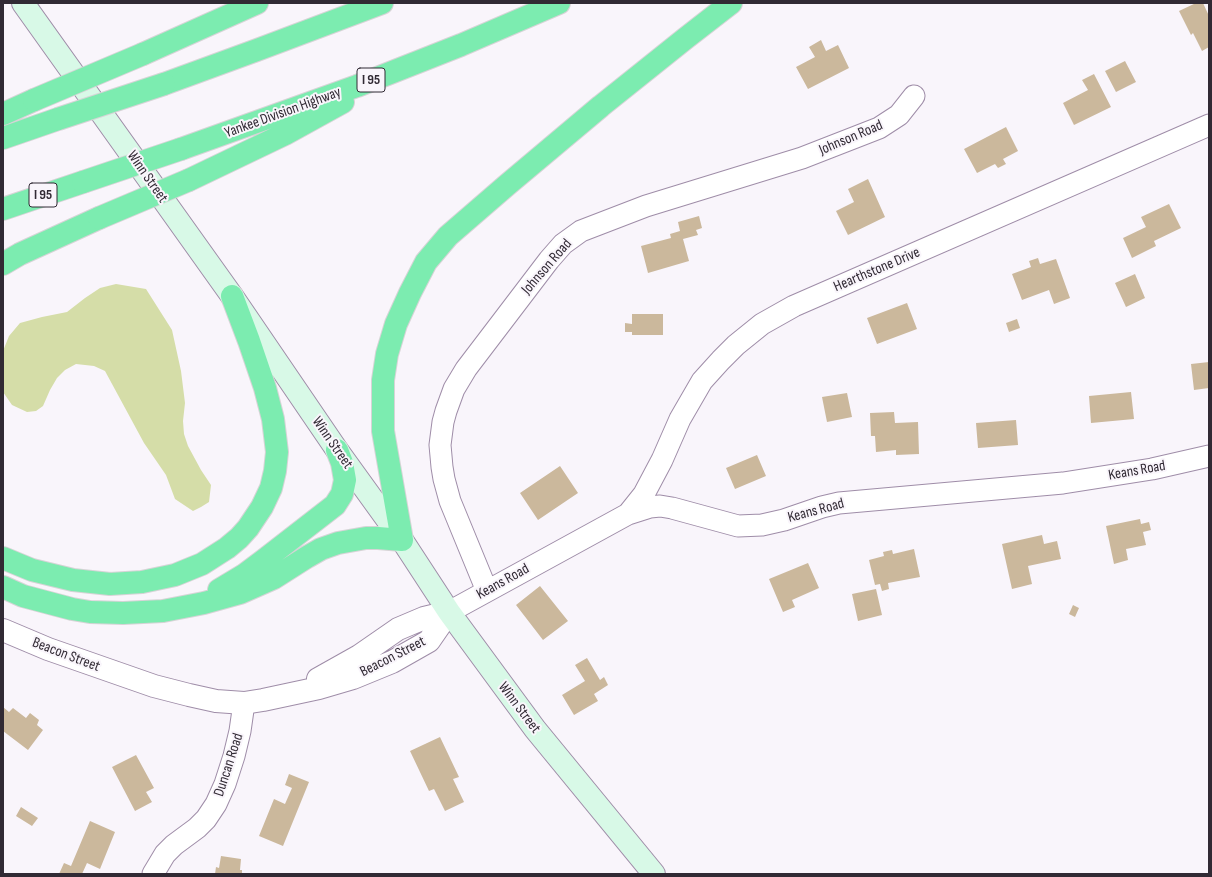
<!DOCTYPE html>
<html>
<head>
<meta charset="utf-8">
<style>
  body { margin:0 }
  #map { position:relative; width:1212px; height:877px; overflow:hidden; background:#f9f5fb; font-family:"Sofia Sans Condensed",sans-serif }
  canvas { display:block }
  .frame { position:absolute; inset:0; border:4px solid #312a34; pointer-events:none }
</style>
</head>
<body>
<div id="map">
<canvas width="1212" height="877"></canvas>
<div class="frame"></div>
</div>
<script>
const g = document.querySelector('canvas').getContext('2d');
g.lineJoin = 'round';
function paint(path, color) {
  g.fillStyle = color;
  g.fill(path, 'evenodd');
}
function toPath(rows) {
  const path = new Path2D();
  for (const r of rows) {
    path.moveTo(r[0], r[1]);
    for (let i = 2; i < r.length; i += 2) path.lineTo(r[i], r[i + 1]);
  }
  return path;
}
function trace(path, color, width, dash) {
  g.strokeStyle = color;
  g.lineWidth = width;
  g.lineCap = dash ? 'butt' : 'round';
  g.setLineDash(dash || []);
  g.stroke(path);
}
function write(font, color, halo, rows, align = 'center') {
  g.font = font + ' "Sofia Sans Condensed",sans-serif';
  g.lineWidth = 4;
  g.setLineDash([]);
  g.textBaseline = 'middle';
  g.strokeStyle = halo;
  g.fillStyle = color;
  for (const [text, x, y, turn = 0] of rows) {
    g.save();
    g.translate(x, y);
    g.rotate((+turn || 0) * Math.PI / 180);
    g.textAlign = isNaN(turn) ? turn : align;
    if (halo) g.strokeText(text, 0, 0);
    g.fillText(text, 0, 0);
    g.restore();
  }
}
paint(toPath([
  [116,284,146,289,172,330,181,371,185,403,183,421,184,434,188,446,201,470,211,485,209,502,201,507,193,511,175,499,166,475,144,443,105,371,94,366,76,364,65,370,57,378,50,390,43,406,36,411,27,412,12,405,3,392,3,351,9,336,20,323,42,317,67,312,85,298,100,288]
]), '#d5dda8');
paint(toPath([
  [1196,3,1203,3,1209,16,1209,47,1202,51,1193,33,1191,35,1179,11],
  [821,40,826,51,838,45,849,68,808,89,796,67,815,57,809,47],
  [1125,61,1136,82,1116,92,1105,71],
  [1094,74,1111,107,1074,125,1063,103,1088,90,1082,80],
  [1006,127,1018,151,1003,159,1006,164,998,168,995,164,977,173,964,149],
  [868,179,885,217,848,235,836,211,854,202,848,189],
  [1169,204,1181,228,1154,241,1156,246,1132,258,1123,238,1146,227,1141,217],
  [699,216,702,228,696,230,698,235,683,239,689,261,648,273,641,246,671,238,670,234,680,231,678,222],
  [1038,258,1040,264,1056,259,1070,298,1054,304,1049,290,1022,300,1012,274,1031,267,1029,261],
  [1135,274,1145,298,1126,307,1115,283],
  [907,303,917,329,877,344,867,318],
  [632,314,663,314,663,335,632,335,632,332,625,332,625,323,632,324],
  [1017,319,1020,328,1009,332,1006,323],
  [1209,362,1209,388,1194,390,1191,364],
  [1131,392,1134,419,1091,423,1089,396],
  [847,393,852,417,827,422,822,397],
  [894,412,895,423,918,422,919,454,896,455,896,450,876,452,875,436,871,436,870,413],
  [1016,420,1018,445,978,448,976,423],
  [757,455,766,476,735,489,726,468],
  [560,466,578,493,538,520,520,493],
  [1140,519,1141,524,1149,522,1151,530,1143,532,1146,545,1126,549,1128,560,1114,564,1106,526],
  [1042,535,1044,544,1057,541,1061,559,1028,566,1032,584,1012,589,1002,544],
  [914,549,920,577,888,583,889,589,882,591,880,584,875,585,869,560,884,556,883,552,892,550,893,554],
  [808,563,819,588,792,600,795,607,783,612,769,579],
  [540,586,568,621,543,640,516,605],
  [876,589,882,615,858,621,852,594],
  [1073,605,1079,608,1075,617,1069,614],
  [587,658,600,680,604,677,608,685,594,694,598,701,574,715,562,695,585,681,575,665],
  [3,707,9,712,13,708,26,718,30,713,39,720,37,725,43,730,28,750,3,731],
  [440,737,459,777,453,779,464,802,445,811,434,789,429,791,410,751],
  [136,755,154,788,146,792,152,802,135,811,112,767],
  [289,774,309,782,283,846,259,836,274,799,285,804,292,788,285,785],
  [21,807,38,818,32,826,16,816],
  [90,821,115,832,100,869,87,863,82,874,59,874,64,863,71,866],
  [221,856,241,859,240,870,242,870,242,874,215,874,216,867,219,868]
]), '#cbb89c');
const minor = toPath([
  [628,514,644,494,662,460,680,419,702,381,721,360,736,345,762,324,794,306,1209,125],
  [487,591,450,501,444,479,442,467,440,445,443,422,446,411,454,389,466,369,549,260,563,244,581,231,646,206,802,158,879,128,899,115,914,96],
  [449,612,628,514,650,507,660,506,672,508,738,526,762,525,784,520,822,507,839,503,1063,483,1152,469,1209,456],
  [153,874,165,854,174,845,197,828,206,819,216,804,225,784,234,756,240,731,244,703]
]);
const tertiary = toPath([
  [3,630,48,649,154,686,189,695,216,701,244,703,263,700,319,688,353,678,392,662,429,641,449,612],
  [318,679,359,656,398,629,424,618,449,612]
]);
const secondary = toPath([
  [23,3,232,296,337,450,402,540,449,612,535,729,654,874]
]);
const motorway = toPath([
  [143,54,257,3],
  [164,84,257,50,382,3],
  [3,114,34,100],
  [3,138,58,119],
  [181,149,357,86,461,45,559,3],
  [189,180,285,134,343,102],
  [3,209,83,182],
  [3,264,20,254,99,218],
  [3,558,32,570,73,580,110,584,142,582,175,575,202,564,227,548,239,538,248,528,262,507,271,488,275,471,277,452,273,419,265,388,249,341,232,296],
  [3,587,23,596,72,609,90,612,123,613,163,611,204,603,240,593,274,578,307,557,321,549,338,543,366,538,378,538,402,540,383,431,383,380,387,354,396,324,410,293,426,262,448,236,507,185,601,106,686,38,731,3],
  [219,590,244,575,264,560,335,505,342,494,345,480,342,463,337,450]
]);
trace(minor, '#9f8da8', 23);
trace(tertiary, '#9f8da8', 24);
trace(secondary, '#9f8da8', 24);
trace(motorway, '#d6d4d6', 24);
trace(minor, '#fff', 21);
trace(tertiary, '#fff', 22);
trace(secondary, '#d8f9e7', 22);
trace(motorway, '#7cecb0', 22);
const motorwayBridge = toPath([
  [34,100,143,54],
  [58,119,164,84],
  [83,182,181,149],
  [99,218,189,180]
]);
trace(motorwayBridge, '#d6d4d6', 24, []);
trace(motorwayBridge, '#7cecb0', 22);
for (const [x, y, w] of [
  [371,80,28],
  [43,195,28]
]) {
  const box = new Path2D();
  box.roundRect(x - w / 2, y - 12, w, 24, 3);
  g.fillStyle = '#f9f5fb';
  g.fill(box);
  trace(box, '#312a34', 1);
}
write('bold 14px', '#312a34', null, [
  ["I 95",371,80],
  ["I 95",43,195]
]);
write('15px', '#312a34', '#f9f5fb', [
  ["Yankee Division Highway",283,113,-20],
  ["Johnson Road",851,138,-23],
  ["Winn Street",147,177,55],
  ["Johnson Road",547,267,-49],
  ["Hearthstone Drive",877,270,-23],
  ["Winn Street",332,443,55],
  ["Keans Road",1137,471,-10],
  ["Keans Road",816,511,-15],
  ["Keans Road",503,582,-29],
  ["Beacon Street",66,655,21],
  ["Beacon Street",393,657,-27],
  ["Winn Street",519,708,53],
  ["Duncan Road",229,765,-72]
]);
</script>
</body>
</html>
